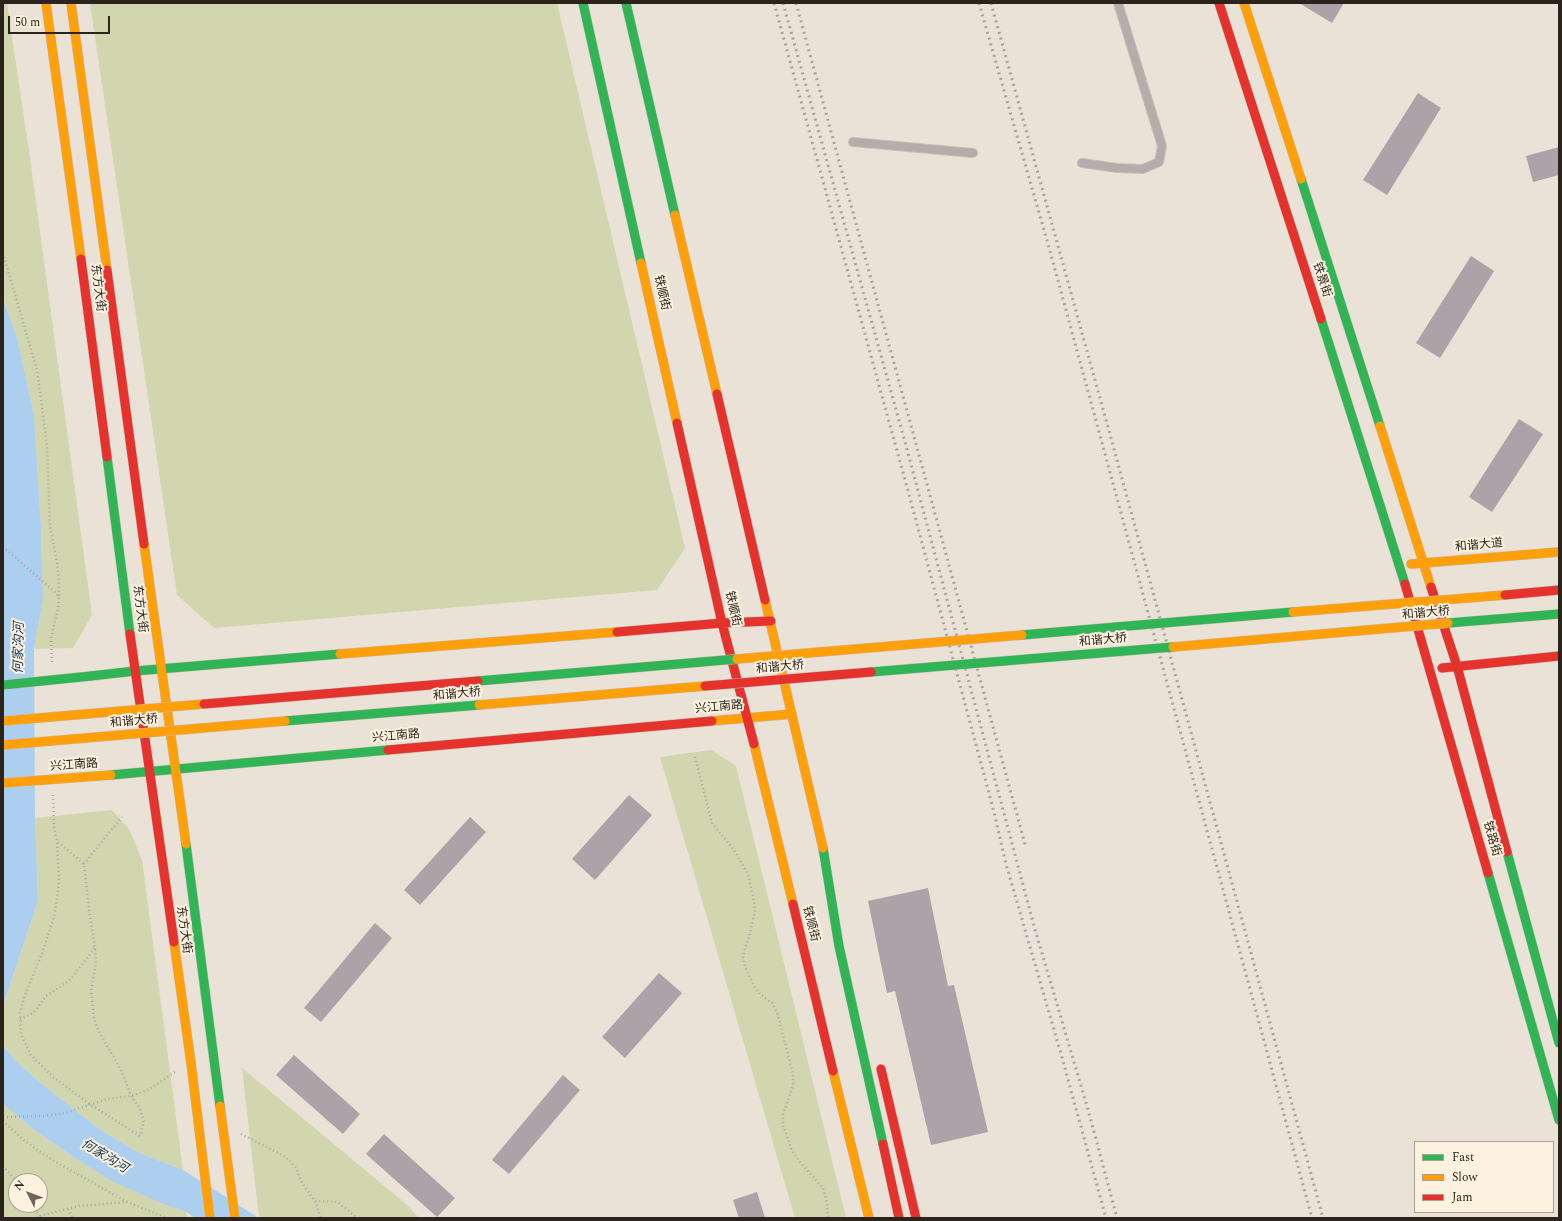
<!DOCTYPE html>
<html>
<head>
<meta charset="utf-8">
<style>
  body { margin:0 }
  #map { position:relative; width:1562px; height:1221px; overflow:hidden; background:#eae2d6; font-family:Spectral,serif }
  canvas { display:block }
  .frame { position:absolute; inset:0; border:4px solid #2a241c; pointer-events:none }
  .legend { position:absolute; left:1414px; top:1141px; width:140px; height:72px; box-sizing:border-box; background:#fdf2e0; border:1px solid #a9a092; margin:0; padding:5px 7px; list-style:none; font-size:12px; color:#2a241c }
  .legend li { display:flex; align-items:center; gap:8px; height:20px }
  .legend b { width:20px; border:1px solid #a9a092 }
  .north { position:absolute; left:8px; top:1173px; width:40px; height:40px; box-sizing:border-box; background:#fdf2e0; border:1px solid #a9a092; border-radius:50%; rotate:312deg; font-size:11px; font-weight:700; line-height:16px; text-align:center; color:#2a241c }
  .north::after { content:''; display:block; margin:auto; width:14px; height:18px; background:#6d665d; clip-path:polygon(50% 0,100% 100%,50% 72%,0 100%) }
  .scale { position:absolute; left:8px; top:16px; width:102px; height:18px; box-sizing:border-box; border:2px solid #2a241c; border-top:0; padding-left:5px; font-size:12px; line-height:14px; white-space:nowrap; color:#2a241c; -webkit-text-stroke:3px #fdf2e0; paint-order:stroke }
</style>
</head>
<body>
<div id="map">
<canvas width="1562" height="1221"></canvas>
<div class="frame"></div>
<ul class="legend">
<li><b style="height:5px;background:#30b455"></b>Fast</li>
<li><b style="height:5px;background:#ff9f0a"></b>Slow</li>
<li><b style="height:5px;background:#e5322d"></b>Jam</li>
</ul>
<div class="north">N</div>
<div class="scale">50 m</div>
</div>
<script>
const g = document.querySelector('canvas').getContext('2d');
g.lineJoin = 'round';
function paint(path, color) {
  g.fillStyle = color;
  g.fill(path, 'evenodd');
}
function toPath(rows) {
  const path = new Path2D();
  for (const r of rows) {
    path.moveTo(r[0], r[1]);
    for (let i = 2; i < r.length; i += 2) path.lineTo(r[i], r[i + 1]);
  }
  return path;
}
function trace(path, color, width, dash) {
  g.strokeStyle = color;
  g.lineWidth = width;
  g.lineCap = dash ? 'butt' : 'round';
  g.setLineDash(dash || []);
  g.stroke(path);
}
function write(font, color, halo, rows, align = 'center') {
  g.font = font + ' Spectral,"Noto Sans SC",serif';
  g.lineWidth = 4;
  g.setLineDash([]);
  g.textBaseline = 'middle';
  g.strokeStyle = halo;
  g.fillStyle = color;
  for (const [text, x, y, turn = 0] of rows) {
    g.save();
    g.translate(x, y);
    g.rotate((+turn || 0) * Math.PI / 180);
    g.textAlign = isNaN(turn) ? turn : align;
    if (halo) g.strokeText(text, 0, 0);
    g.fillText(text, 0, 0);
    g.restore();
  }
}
paint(toPath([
  [3,3,7,3,30,158,92,615,73,648,34,649,43,599,41,527,34,415,17,337,3,299],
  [90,3,557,3,685,548,657,590,214,628,177,595],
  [711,750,736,766,846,1218,795,1218,660,757],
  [112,810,129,829,142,860,183,1170,137,1152,98,1128,43,1085,18,1063,3,1046,3,1006,38,901,35,818],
  [242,1068,405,1203,419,1218,259,1218],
  [3,1104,33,1129,69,1154,163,1204,186,1212,187,1218,3,1218],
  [16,1181,40,1181,40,1205,16,1205]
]), '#d2d6ae');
paint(toPath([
  [3,299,17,337,34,415,41,527,43,599,34,649,35,818,38,901,3,1006],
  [3,1046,18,1063,43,1085,98,1128,137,1152,183,1170,259,1218,195,1218,186,1212,163,1204,112,1181,69,1154,33,1129,3,1104]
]), '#adcfef');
paint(toPath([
  [1299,3,1344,3,1332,23],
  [1418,93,1441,108,1387,195,1363,180],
  [1559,147,1559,175,1533,182,1526,156],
  [1471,256,1494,271,1440,358,1416,343],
  [1519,419,1543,434,1492,512,1469,497],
  [629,795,652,815,595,880,572,859],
  [470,817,486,832,420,905,404,890],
  [928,888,948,986,954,985,988,1132,931,1145,895,991,887,993,868,901],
  [375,923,392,938,321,1022,304,1008],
  [659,973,682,993,625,1058,602,1037],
  [294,1055,360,1114,343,1134,276,1075],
  [563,1075,580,1090,509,1174,492,1160],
  [384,1134,455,1198,437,1217,366,1154],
  [757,1192,765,1218,739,1218,733,1200]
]), '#ada2a7');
const lane = toPath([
  [853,142,973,153],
  [1082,163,1117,168,1143,169,1159,162,1162,146,1118,3]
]);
const fast = toPath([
  [583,3,641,263],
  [626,3,675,215],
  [1301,179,1380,426],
  [1321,319,1405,584],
  [107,457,130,634],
  [91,676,135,671,340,654],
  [111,775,388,750],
  [186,844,220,1106],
  [823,848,839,946,883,1144],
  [1507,852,1559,1043],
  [1488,873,1559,1120]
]);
const slow = toPath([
  [46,3,81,259],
  [71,3,107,270],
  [1244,3,1301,179],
  [675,215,717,394],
  [641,263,677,423],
  [1380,426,1431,587],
  [144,544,186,844],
  [1411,564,1559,552],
  [765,600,823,848],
  [340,654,617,632],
  [712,721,792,714],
  [754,744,793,904],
  [174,942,191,1063,210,1218],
  [833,1071,869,1218],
  [220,1106,235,1218]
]);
const jam = toPath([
  [1219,3,1321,319],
  [81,259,107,457],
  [107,270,144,544],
  [717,394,765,600],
  [677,423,722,623,754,744],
  [1405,584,1488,873],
  [1431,587,1457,666,1507,852],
  [617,632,722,623,771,621],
  [130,634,174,942],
  [1442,668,1559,656],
  [388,750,712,721],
  [793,904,833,1071],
  [881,1069,916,1218],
  [883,1144,899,1218]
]);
trace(lane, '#c6bfb6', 10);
trace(fast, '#c6bfb6', 10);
trace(slow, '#c6bfb6', 10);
trace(jam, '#c6bfb6', 10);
trace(toPath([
  [3,253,37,370,47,445,50,526,57,562,59,581,59,597],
  [3,547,55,592,59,597,58,608,51,638,52,662],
  [695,757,712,823,734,850,748,874,754,901,755,911,749,937,745,948,743,957,745,967,754,986,761,995,772,1003,777,1012,793,1074,793,1086,783,1114,783,1125,792,1151,800,1162,823,1188,827,1203,828,1218],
  [53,795,54,827,57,841,84,864,89,909,95,948,96,964,91,990,94,1018,98,1030,121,1070,131,1096,139,1107,144,1122,140,1136,91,1105,53,1077,31,1055,21,1035,20,1013,25,995,43,951,55,913,59,881,57,841],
  [84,864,122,817],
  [20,1019,31,1014,36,1010,46,996,69,981,95,948],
  [3,1117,43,1116,65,1113,107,1099,131,1096,148,1090,175,1072],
  [3,1121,26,1142,54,1161,127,1202],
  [241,1134,286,1157,296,1168,302,1183,315,1201,338,1202,357,1218],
  [3,1166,16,1181],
  [315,1201,321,1218],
  [33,1205,40,1218],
  [68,1209,73,1218],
  [40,1216,79,1206,127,1202,167,1218]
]), '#ada5a2', 2.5, [1, 3]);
trace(lane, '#b6acac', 8);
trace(fast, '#30b455', 9);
trace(slow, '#ff9f0a', 9);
trace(jam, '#e5322d', 9);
trace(toPath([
  [774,3,907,487,994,812,1006,864,1061,1054,1106,1218],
  [783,3,905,442,1034,926,1089,1113,1117,1218],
  [796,3,1026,848],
  [979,3,1050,251,1312,1218],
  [991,3,1111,438,1323,1218]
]), '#aaa19f', 3, [2, 4]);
const fastBridge = toPath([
  [1448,623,1559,614],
  [1022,635,1293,612],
  [871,672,1173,647],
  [478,681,737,659],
  [3,685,91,676],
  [285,721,479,705]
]);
const slowBridge = toPath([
  [1293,612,1505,595],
  [1173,647,1448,623],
  [737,659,1022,635],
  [479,705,705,686],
  [3,721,204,704],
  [3,745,285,721],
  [3,783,111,775]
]);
const jamBridge = toPath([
  [1505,595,1559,590],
  [705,686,871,672],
  [204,704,478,681]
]);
trace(fastBridge, '#c6bfb6', 10, []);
trace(slowBridge, '#c6bfb6', 10, []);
trace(jamBridge, '#c6bfb6', 10, []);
trace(fastBridge, '#30b455', 9);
trace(slowBridge, '#ff9f0a', 9);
trace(jamBridge, '#e5322d', 9);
write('12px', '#2a241c', '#fdf2e0', [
  ["铁景街",1321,280,72],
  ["东方大街",97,288,83],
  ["铁顺街",661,293,77],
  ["和谐大道",1479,546,-5],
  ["东方大街",139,609,83],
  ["铁顺街",732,609,77],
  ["和谐大桥",1426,614,-5],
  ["和谐大桥",1103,641,-5],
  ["和谐大桥",780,668,-5],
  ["和谐大桥",457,695,-5],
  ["兴江南路",719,708,-5],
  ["和谐大桥",134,722,-5],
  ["兴江南路",396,737,-5],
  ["兴江南路",74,766,-4],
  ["铁路街",1491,839,74],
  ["铁顺街",810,924,76],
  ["东方大街",183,930,82]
]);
write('italic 13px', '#103657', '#fdf2e0', [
  ["何家沟河",20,648,-89],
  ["何家沟河",104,1157,31]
]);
</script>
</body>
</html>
